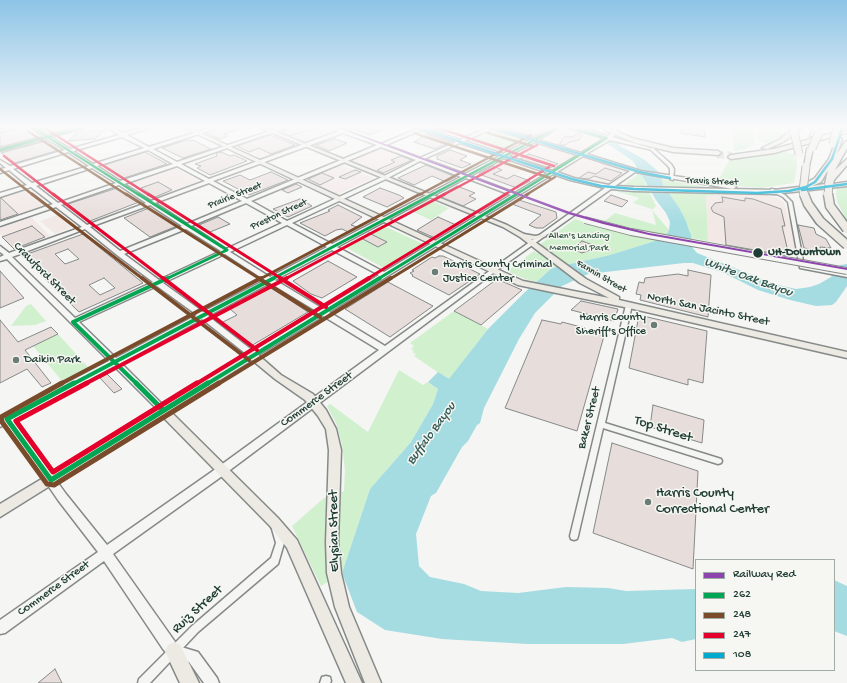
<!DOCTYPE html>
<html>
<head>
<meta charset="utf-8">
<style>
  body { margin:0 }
  #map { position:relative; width:847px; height:683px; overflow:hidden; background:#f5f5f3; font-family:"Gochi Hand",sans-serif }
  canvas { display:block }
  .legend { position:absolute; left:695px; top:559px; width:140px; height:112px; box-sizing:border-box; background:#f6f6f2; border:1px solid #a0aca6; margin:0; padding:5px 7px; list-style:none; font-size:12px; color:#1f3d34 }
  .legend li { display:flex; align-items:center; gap:8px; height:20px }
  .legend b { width:20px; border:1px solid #a0aca6 }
</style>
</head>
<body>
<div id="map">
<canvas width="847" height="683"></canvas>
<ul class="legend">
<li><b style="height:5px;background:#8e44ad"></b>Railway Red</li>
<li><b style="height:5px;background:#00a651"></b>262</li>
<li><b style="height:5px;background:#7a4b2a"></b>248</li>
<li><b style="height:5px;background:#e4002b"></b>247</li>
<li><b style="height:5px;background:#00a9ce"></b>108</li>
</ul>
</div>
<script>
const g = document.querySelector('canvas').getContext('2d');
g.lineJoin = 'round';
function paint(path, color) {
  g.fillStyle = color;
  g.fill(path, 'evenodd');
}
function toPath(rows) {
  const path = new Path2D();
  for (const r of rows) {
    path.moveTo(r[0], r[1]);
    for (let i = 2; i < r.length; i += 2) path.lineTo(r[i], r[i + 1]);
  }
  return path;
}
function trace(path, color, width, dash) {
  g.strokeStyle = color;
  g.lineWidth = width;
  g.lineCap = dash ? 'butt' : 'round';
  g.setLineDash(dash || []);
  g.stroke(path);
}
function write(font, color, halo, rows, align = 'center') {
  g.font = font + ' "Gochi Hand",sans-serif';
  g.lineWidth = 3;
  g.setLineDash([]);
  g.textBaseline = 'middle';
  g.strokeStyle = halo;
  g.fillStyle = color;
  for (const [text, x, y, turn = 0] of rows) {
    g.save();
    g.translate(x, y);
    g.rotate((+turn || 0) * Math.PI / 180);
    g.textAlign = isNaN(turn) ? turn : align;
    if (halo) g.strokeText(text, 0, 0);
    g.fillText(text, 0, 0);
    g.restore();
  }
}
paint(toPath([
  [266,127,330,127,338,130,305,142],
  [564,129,598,139,579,151,543,140],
  [270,134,297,145,261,158,235,146],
  [537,143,575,155,551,169,512,156],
  [382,148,416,159,384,174,351,161],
  [505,158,530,166,500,183,474,174],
  [583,158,627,171,608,185,586,181,559,172],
  [342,165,374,178,338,194,307,180],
  [174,167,199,181,155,197,130,183],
  [27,189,47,205,0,220,0,198],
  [723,194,766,195,778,198,784,202,790,223,814,228,816,234,826,239,831,248,820,247,821,250,819,251,805,248,806,255,790,253,791,257,708,241,706,196],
  [60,214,75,226,55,234,40,221],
  [31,217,50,236,14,249,0,234,0,228]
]), '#f2e8e5');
paint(toPath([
  [732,127,751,127,755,144,743,150,734,151],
  [494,131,522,139,524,141,502,152,471,141],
  [757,131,787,134,769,144,759,141],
  [777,151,796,154,797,166,794,183,760,188,720,184,720,177,731,157,743,158],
  [638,174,641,175,656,206,652,210,669,230,667,234,658,240,610,255,552,268,536,282,525,279,507,271,534,251,537,253,544,249,540,245,542,243,575,219,590,224,606,220,615,213,656,225,652,209,633,203,639,198,616,191],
  [660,179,713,188,714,195,706,196,708,241,690,238,690,231,680,209,667,192],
  [847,186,847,220,837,202,836,192,837,188],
  [427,200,429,200,449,208,431,220,409,210],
  [384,226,423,244,384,268,345,247],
  [31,304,46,321,35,325,11,326,26,306],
  [454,311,488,329,449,380,414,356,416,354,412,352,414,351,411,349,414,346,410,343],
  [58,334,88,367,62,381,33,346],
  [399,370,423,385,428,382,438,389,433,404,411,442,370,489,342,573,321,586,292,526,324,498,344,491,345,470,342,444,336,423,327,406,330,404,368,432]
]), '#d1f0ce');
paint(toPath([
  [582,127,597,127,596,129,622,147,645,160,660,173,663,185,680,209,685,219,691,235,692,247,697,253,774,284,796,289,810,287,819,284,831,277,840,265,847,264,847,286,836,302,832,305,816,306,790,300,758,290,724,273,693,263,684,263,588,274,562,286,535,313,519,339,484,408,480,423,477,425,468,441,462,447,436,493,431,496,416,534,419,566,430,577,464,584,481,591,518,593,566,587,608,588,626,591,696,589,696,639,682,642,672,638,623,644,528,644,442,639,385,630,357,612,342,573,370,489,411,442,433,404,438,389,428,382,438,372,449,379,488,329,524,293,552,268,610,255,658,240,667,234,669,230,670,222,666,213,656,200,633,161],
  [834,580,847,586,847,636,834,631]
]), '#a4dce2');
const building = toPath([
  [23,127,38,137,0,147,0,133,23,127],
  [221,127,243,127,243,128,224,134,228,136,220,139,206,133,221,127],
  [293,127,316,127,316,128,290,136,281,132,293,127],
  [364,127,389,127,370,135,356,130,364,127],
  [428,127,457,127,444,133,428,127],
  [504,127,551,127,533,137,504,127],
  [680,127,705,127,705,137,680,133,680,127],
  [106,129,95,139,68,141,79,131,96,131,106,129],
  [427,134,434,137,450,142,435,149,414,142,427,134],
  [575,134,582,134,579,140,569,142,566,145,559,145,565,136,573,137,575,134],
  [270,135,295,145,271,154,259,148,249,152,237,146,270,135],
  [335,139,347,143,329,151,316,145,335,139],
  [187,140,193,140,211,149,183,158,162,148,187,140],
  [46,141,59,150,15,163,1,153,46,141],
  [450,150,467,156,460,160,471,164,462,168,437,159,437,156,450,150],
  [145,152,167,164,124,178,104,165,145,152],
  [221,152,230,156,234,155,247,161,210,175,197,168,201,166,195,164,217,156,216,153,221,152],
  [529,154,547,160,558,164,550,168,520,159,529,154],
  [401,156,412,160,383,173,377,170,395,162,391,160,401,156],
  [426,165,456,177,446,182,432,176,414,185,398,178,426,165],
  [493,166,502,170,493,174,507,179,514,175,530,181,517,188,479,174,493,166],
  [605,168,622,173,611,181,594,176,589,179,579,178,588,172,596,174,605,168],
  [355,170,361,172,345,179,339,177,355,170],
  [271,172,288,180,249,195,223,181,240,175,250,180,271,172],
  [322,173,334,178,320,185,308,179,322,173],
  [158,182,172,190,155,197,141,188,158,182],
  [296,184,302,187,288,193,282,190,296,184],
  [457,186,475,193,469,196,476,199,463,206,439,196,457,186],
  [117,188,139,202,90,221,68,204,117,188],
  [380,188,399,195,404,198,387,207,363,197,380,188],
  [611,195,628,201,622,207,604,201,611,195],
  [722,197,745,201,745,198,753,199,781,209,785,226,782,226,789,256,726,245,724,217,713,212,711,208,715,203,723,202,722,197],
  [0,198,1,198,18,214,0,220,0,198],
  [300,199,312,206,288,217,273,209,300,199],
  [519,200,556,212,557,218,543,228,536,228,529,225,541,215,512,204,519,200],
  [338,205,362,217,351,225,357,227,348,232,342,229,336,230,325,236,300,223,330,211,328,210,338,205],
  [149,208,153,211,177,226,150,237,124,218,149,208],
  [218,217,230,224,210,232,199,225,218,217],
  [438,217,456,225,435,238,417,230,438,217],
  [798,225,814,228,816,234,826,239,831,248,820,247,821,251,804,248,798,225],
  [32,226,45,237,14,249,2,237,32,226],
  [369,233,387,242,378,247,361,238,369,233],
  [83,234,143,283,79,312,22,256,83,234],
  [68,249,79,259,65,264,55,254,68,249],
  [104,278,115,288,100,295,89,285,104,278],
  [582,241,598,247,582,253,573,249,582,241],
  [439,256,443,256,480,274,449,295,412,276,413,275,410,273,414,271,412,270,432,257,435,258,439,256],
  [328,261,357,277,322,298,311,294,293,281,328,261],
  [688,270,711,275,708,317,640,300,641,295,636,294,639,282,644,283,645,278,678,274,688,276,688,270],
  [0,271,24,298,0,308,0,271],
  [497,279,522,290,481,325,454,311,497,279],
  [388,282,433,306,390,337,345,309,388,282],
  [270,287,308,312,251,346,221,323,237,315,230,309,270,287],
  [581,301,618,309,614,321,571,310,581,301],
  [639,315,707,331,703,383,688,379,688,385,629,368,639,315],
  [0,320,18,342,51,327,58,334,25,350,51,383,42,387,27,369,0,383,0,320],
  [542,320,561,324,562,322,585,328,585,331,604,336,577,431,505,408,542,320],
  [107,374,122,389,114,393,100,378,107,374],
  [653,405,704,420,702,443,650,427,653,405],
  [612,443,698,471,693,569,593,533,612,443],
  [55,669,62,683,38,683,55,669]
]);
paint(building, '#e7dddb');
trace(building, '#858a88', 1);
trace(toPath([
  [717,155,732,155]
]), '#cad0cd', 7, [7, 3.5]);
const street = toPath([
  [651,148,653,148,671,164,674,169,673,180,670,179,670,169,668,166,651,150,651,148],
  [771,189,773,189,785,195,792,202,804,266,847,273,847,277,800,268,788,202,783,197,771,191,771,189],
  [629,303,632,305,605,423,718,458,721,459,722,461,721,463,718,464,603,428,578,536,577,539,574,540,571,539,570,536,626,305,629,303],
  [276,525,279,526,284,543,278,564,198,632,150,683,138,683,139,679,192,626,271,558,276,543,272,529,273,526,276,525],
  [326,676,330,677,331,681,330,683,320,683,322,677,326,676]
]);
const secondary = toPath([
  [11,127,19,127,0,132,0,130,11,127],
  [30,127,35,127,48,135,79,127,86,127,51,137,70,149,119,135,106,127,111,127,123,133,145,127,152,127,127,135,149,147,213,127,220,127,153,149,177,162,282,127,288,127,181,164,209,179,339,131,330,127,336,127,343,130,350,127,356,127,347,131,381,144,417,129,414,127,425,127,425,128,460,140,488,127,495,127,534,139,556,127,561,127,538,140,581,153,605,138,564,127,571,127,608,136,611,134,614,127,618,127,615,135,612,137,654,149,652,150,610,140,586,154,641,171,733,185,736,187,733,189,635,172,615,186,634,187,777,190,780,192,777,194,634,191,611,189,500,268,218,479,113,554,173,639,178,646,198,652,217,678,219,683,204,683,189,662,169,656,163,649,104,561,5,633,0,634,0,620,98,552,58,500,6,424,0,427,0,419,4,416,109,361,7,259,0,261,0,257,4,255,0,252,0,246,9,253,82,227,56,207,0,226,0,222,53,204,31,187,0,197,0,193,27,185,9,170,0,173,0,169,6,168,0,163,0,160,10,166,65,150,47,139,0,151,0,149,44,137,30,127],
  [492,129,530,140,503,154,464,141,492,129],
  [421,130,456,142,420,158,386,145,421,130],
  [343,133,377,145,247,199,213,181,343,133],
  [122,137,144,148,93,164,73,151,122,137],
  [535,142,578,155,552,171,508,156,535,142],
  [460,143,500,156,465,174,424,159,460,143],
  [381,147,416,160,382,177,287,221,251,201,381,147],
  [148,150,173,164,120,181,97,166,148,150],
  [68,152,89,166,32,183,13,169,68,152],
  [583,156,630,171,609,185,574,178,557,172,583,156],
  [504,158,548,173,515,193,470,176,504,158],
  [420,161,461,177,332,244,292,223,386,179,420,161],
  [177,166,205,181,151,201,124,184,177,166],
  [92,168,116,183,58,203,36,186,92,168],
  [553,174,570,180,605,188,385,346,329,312,553,174],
  [466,178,511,195,384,272,337,247,466,178],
  [209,183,242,201,187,224,155,203,209,183],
  [119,185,146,203,87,225,61,205,119,185],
  [246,203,282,223,226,249,191,226,246,203],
  [150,205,182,226,120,251,90,227,150,205],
  [287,225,327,247,270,277,230,252,287,225],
  [85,229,117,255,153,282,75,318,12,257,85,229],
  [186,229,221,251,159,280,124,254,186,229],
  [332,250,379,275,323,309,275,280,332,250],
  [225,254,265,280,203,312,163,283,225,254],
  [270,283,318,312,253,351,208,316,270,283],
  [157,286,197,315,116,358,79,322,157,286],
  [323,316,379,350,210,473,107,545,66,494,13,420,114,366,160,412,163,414,166,412,168,410,121,363,202,319,250,357,253,358,323,316],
  [602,127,607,127,611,130,607,131,602,127]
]);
const primary = toPath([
  [182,127,188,127,523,281,609,298,580,283,520,237,503,227,258,127,264,127,507,225,524,234,535,236,546,234,546,236,535,240,531,239,586,279,619,297,619,300,847,352,847,358,629,308,518,285,182,127],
  [253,352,256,353,281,375,313,394,326,410,336,429,341,450,338,542,341,573,349,607,381,683,365,683,335,607,327,573,326,542,329,450,326,429,318,416,305,400,275,379,252,360,170,411,278,518,297,540,362,683,346,683,287,548,270,526,162,416,0,517,0,504,253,352]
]);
const highway = toPath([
  [796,127,803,127,783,142,767,149,762,148,779,140,796,127],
  [814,127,820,127,814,136,810,136,814,127],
  [607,129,611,129,632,138,673,148,718,151,721,153,718,155,673,152,635,143,607,131,607,129],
  [847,129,847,133,774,153,731,159,728,157,731,155,774,149,847,129],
  [837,138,842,139,837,154,845,142,847,141,847,148,835,170,847,159,847,165,834,180,833,184,847,182,847,186,774,194,774,190,799,187,815,178,829,159,837,138],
  [828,170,825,184,812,186,821,182,828,170],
  [810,147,813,149,809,166,804,167,807,149,810,147],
  [174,642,180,645,199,683,180,683,165,651,168,645,174,642]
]);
trace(street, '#858a88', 3);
trace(secondary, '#858a88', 3);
trace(primary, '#858a88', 3);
trace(highway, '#858a88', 3);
paint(street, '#f5f5f3');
paint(secondary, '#f5f5f3');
paint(primary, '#edeae4');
paint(highway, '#edeae4');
const secondaryBridge = toPath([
  [585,220,631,232,847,271]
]);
const highwayBridgeFar1 = toPath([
  [793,127,799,154],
  [833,144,837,127],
  [812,148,819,133],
  [804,195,803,191,806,166],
  [828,195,829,185]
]);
const highwayBridge = toPath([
  [804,194,808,204,820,221,847,245],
  [828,194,830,206,847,229]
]);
trace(secondaryBridge, '#858a88', 8, []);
trace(highwayBridgeFar1, '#858a88', 9, []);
trace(highwayBridge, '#858a88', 11, []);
trace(secondaryBridge, '#f5f5f3', 6);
trace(highwayBridgeFar1, '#edeae4', 7);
trace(highwayBridge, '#edeae4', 8);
trace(toPath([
  [32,127,139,195],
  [566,127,607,138],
  [0,150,84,127],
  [431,195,559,127],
  [515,195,607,138]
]), '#00a651', 2.5);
trace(toPath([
  [138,194,227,250],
  [166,279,227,250],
  [272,279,433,194],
  [378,279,517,194]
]), '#00a651', 3);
trace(toPath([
  [73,322,168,278],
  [73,322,137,384],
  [73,384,274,278],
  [207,384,380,278]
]), '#00a651', 4);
trace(toPath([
  [136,383,163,410],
  [7,419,74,383],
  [7,419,51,480],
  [51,480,208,383]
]), '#00a651', 5);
trace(toPath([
  [29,132,127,195],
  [414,133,550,178],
  [488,133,532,146],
  [0,169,33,195],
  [419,195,531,135],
  [526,195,555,177]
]), '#7a4b2a', 2.5);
trace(toPath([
  [32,194,143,279],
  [126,194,260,279],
  [260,279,420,194],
  [390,279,528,194]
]), '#7a4b2a', 3);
trace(toPath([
  [142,278,249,360],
  [258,278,320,317],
  [60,384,261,278],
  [218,384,391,278]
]), '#7a4b2a', 4);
trace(toPath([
  [62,383,1,417,2,422,47,484,54,485,219,383]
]), '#7a4b2a', 5);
trace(toPath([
  [43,127,149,195],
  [435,127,554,166],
  [4,156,54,195],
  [443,195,537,145],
  [504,195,549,167]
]), '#e4002b', 2.5);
trace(toPath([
  [53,194,164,279],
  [148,194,282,279],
  [285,279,445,194],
  [367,279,506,194]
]), '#e4002b', 3);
trace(toPath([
  [163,278,257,350],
  [280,278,326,307],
  [85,384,287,278],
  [196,384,369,278]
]), '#e4002b', 4);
trace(toPath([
  [87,383,16,421,53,472,197,383]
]), '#e4002b', 5);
trace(toPath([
  [416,127,572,179,601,186,634,189,757,193,789,191,806,187,815,182,832,159,843,127],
  [490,127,640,172,670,178],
  [802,190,847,184]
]), '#00a9ce', 2.5);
paint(toPath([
  [335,127,339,127,570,212,605,222,649,233,847,268,847,270,649,235,603,224,568,214,335,127]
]), '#8e44ad');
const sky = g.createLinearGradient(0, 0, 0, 223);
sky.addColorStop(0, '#8dc4e6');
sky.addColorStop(0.57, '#fafafa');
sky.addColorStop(1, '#fafafa00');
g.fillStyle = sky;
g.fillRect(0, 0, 847, 223);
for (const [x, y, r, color] of [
  [758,253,5.5,"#1f3d34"],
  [435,272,4,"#6a7d77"],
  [654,325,4,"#6a7d77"],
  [16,360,4,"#6a7d77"],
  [648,502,4,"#6a7d77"]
]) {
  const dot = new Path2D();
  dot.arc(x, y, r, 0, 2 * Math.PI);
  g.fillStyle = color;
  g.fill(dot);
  trace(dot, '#f6f6f2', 1.5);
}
write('10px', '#1f3d34', '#f6f6f2', [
  ["Travis Street",712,182,2],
  ["Prairie Street",235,196,-22],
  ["Preston Street",279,215,-25],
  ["Fannin Street",601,277,30]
]);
write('10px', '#3d604d', '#f6f6f2', [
  ["Allen's Landing",579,236],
  ["Memorial Park",579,248]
]);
write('bold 12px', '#1f3d34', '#f6f6f2', [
  ["UH-Downtown",768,253]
], 'left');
write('12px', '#1f3d34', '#f6f6f2', [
  ["Harris County Criminal",443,265],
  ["Justice Center",443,279],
  ["Harris County",646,318,"right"],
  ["Sheriff's Office",646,332,"right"],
  ["Daikin Park",24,360]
], 'left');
write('12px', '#1f3d34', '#f6f6f2', [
  ["Crawford Street",44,274,45],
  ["North San Jacinto Street",708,310,12],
  ["Commerce Street",317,400,-36],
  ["Baker Street",590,418,-76],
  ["Commerce Street",54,589,-36]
]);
write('italic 13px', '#335b55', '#f6f6f2', [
  ["White Oak Bayou",748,278,20],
  ["Buffalo Bayou",432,434,-54]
]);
write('14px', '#1f3d34', '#f6f6f2', [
  ["Top Street",663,430,18],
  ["Elysian Street",335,531,-91],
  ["Ruiz Street",198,610,-43]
]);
write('14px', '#1f3d34', '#f6f6f2', [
  ["Harris County",656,494],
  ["Correctional Center",656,510]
], 'left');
</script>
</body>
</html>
